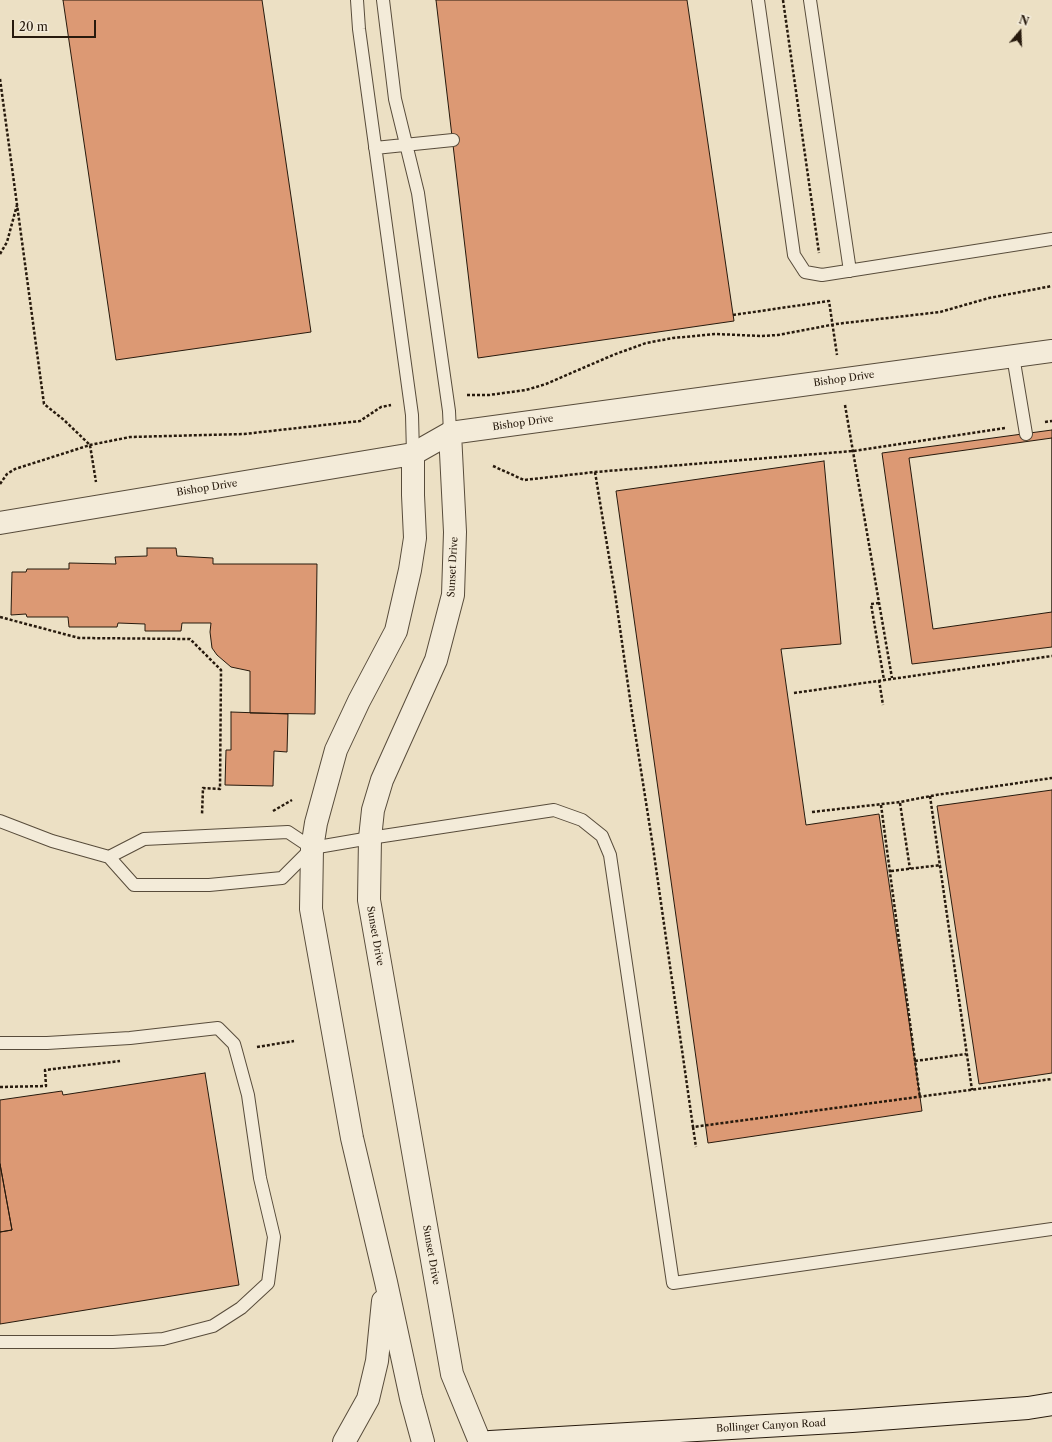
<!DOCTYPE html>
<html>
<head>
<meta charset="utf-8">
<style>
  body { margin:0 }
  #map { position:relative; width:1052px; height:1442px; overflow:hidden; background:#ece0c4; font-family:"Libre Caslon Text",serif }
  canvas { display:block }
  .north { position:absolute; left:1000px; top:12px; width:40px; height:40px; -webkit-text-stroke:3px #f3ebd9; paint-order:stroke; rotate:19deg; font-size:11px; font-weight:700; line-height:16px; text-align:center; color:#271a0d }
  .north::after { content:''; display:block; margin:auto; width:14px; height:18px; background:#271a0d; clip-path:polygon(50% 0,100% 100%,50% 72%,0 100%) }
  .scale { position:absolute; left:12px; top:20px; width:84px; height:18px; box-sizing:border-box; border:2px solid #271a0d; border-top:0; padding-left:5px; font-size:12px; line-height:14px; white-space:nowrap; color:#271a0d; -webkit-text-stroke:3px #f3ebd9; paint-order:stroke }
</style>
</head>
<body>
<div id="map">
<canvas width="1052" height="1442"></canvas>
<div class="north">N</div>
<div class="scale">20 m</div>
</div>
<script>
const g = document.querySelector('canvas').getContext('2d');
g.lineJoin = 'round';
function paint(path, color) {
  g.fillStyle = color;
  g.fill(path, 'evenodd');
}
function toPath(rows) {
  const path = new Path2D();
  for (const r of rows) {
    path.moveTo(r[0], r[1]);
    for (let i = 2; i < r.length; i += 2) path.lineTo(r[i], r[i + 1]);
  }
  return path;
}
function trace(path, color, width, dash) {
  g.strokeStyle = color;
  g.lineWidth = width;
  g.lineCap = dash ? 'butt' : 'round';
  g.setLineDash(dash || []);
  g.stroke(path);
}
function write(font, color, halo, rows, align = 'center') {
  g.font = font + ' "Libre Caslon Text",serif';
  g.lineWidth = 3;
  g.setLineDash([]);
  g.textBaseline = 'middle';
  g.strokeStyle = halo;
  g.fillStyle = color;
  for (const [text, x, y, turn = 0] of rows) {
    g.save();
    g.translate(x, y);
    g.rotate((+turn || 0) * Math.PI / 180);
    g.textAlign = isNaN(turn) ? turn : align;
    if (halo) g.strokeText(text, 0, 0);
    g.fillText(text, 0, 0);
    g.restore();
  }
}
const building = toPath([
  [63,0,262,0,311,332,116,360,63,0],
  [436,0,687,0,734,321,478,358,436,0],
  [1052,430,1052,647,912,664,882,453,1052,430],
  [1052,438,1052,612,933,629,909,458,1052,438],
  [824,461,841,644,781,649,806,825,879,814,922,1111,708,1143,616,491,824,461],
  [147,548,176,548,177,556,213,558,213,564,317,564,315,714,250,713,250,671,231,667,217,655,212,648,210,632,211,623,182,623,181,631,145,631,145,624,118,623,117,627,69,627,68,617,27,617,26,614,11,615,12,572,26,572,27,569,69,569,69,563,116,564,115,557,147,556,147,548],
  [231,712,288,714,287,752,274,751,273,786,225,785,226,750,231,750,231,712],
  [1052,790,1052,1073,979,1084,937,806,1052,790],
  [205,1073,239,1285,0,1324,0,1232,12,1230,0,1164,0,1100,62,1091,63,1095,205,1073],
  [0,1164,12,1230,0,1232,0,1164]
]);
paint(building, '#dc9974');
trace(building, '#271a0d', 1);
const lane = toPath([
  [357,0,359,29,412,415,413,454],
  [383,0,395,99,418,193,449,411,450,433],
  [758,0,794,255,805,272,822,275,1052,239],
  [810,0,850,271],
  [375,148,453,140],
  [1013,356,1026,434],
  [0,821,52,841,109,857,134,885,209,885,282,878,312,848,370,838,554,810,582,820,602,836,610,855,673,1283,1052,1229],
  [109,857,144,839,288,832,312,848],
  [0,1043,47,1043,130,1038,218,1028,234,1044,236,1051,248,1095,260,1178,274,1237,268,1283,241,1308,213,1326,163,1339,113,1342,0,1342]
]);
const street = toPath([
  [450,433,455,532,453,595,436,660,382,780,373,810,370,838,369,900,452,1374,480,1442],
  [413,454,413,495,415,538,410,570,396,631,359,701,336,750,316,823,312,848,311,909,352,1138,386,1282,411,1398,423,1442],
  [0,523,413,454,450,433,1052,351],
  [344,1442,368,1399,377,1361,383,1301]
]);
const secondary = toPath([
  [490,1442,852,1421,1028,1408,1052,1404]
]);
trace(lane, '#584c3b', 14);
trace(street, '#584c3b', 24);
trace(secondary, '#271a0d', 24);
trace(toPath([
  [783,0,819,253],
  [0,79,44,404,64,420,90,445,96,482],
  [0,254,7,242,17,205],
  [733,315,829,301,837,355],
  [467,395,489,395,526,390,546,384,613,355,646,343,673,338,716,334,761,336,778,335,836,324,940,312,989,298,1052,286],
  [845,405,892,678],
  [1045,422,1052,421],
  [493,466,524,480,595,472,853,451,1005,428],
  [595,472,615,593,632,713,653,847,693,1127,1052,1079],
  [0,484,7,474,15,469,90,445,130,437,244,434,360,421,381,407,391,405],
  [879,603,871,604,884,680],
  [0,617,79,638,190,639,221,670,220,789,203,788,202,815],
  [879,680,883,705],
  [794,693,1052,656],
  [930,796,972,1090],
  [900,803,910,869],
  [881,805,920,1098],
  [273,811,292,800],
  [812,812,900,802,936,795,1052,778],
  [891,871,941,865],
  [257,1047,294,1041],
  [915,1061,966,1054],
  [0,1087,46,1086,45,1070,120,1061],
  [693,1127,696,1147]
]), '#271a0d', 2.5, [3, 2]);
trace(lane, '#f3ebd9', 12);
trace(street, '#f3ebd9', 22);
trace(secondary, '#f3ebd9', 22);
write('10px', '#271a0d', '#f3ebd9', [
  ["Bishop Drive",844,379,-8],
  ["Bishop Drive",523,423,-8],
  ["Bishop Drive",207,488,-9],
  ["Sunset Drive",453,567,-87],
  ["Sunset Drive",375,936,80],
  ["Sunset Drive",431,1255,80],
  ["Bollinger Canyon Road",771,1426,-3]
]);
</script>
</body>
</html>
